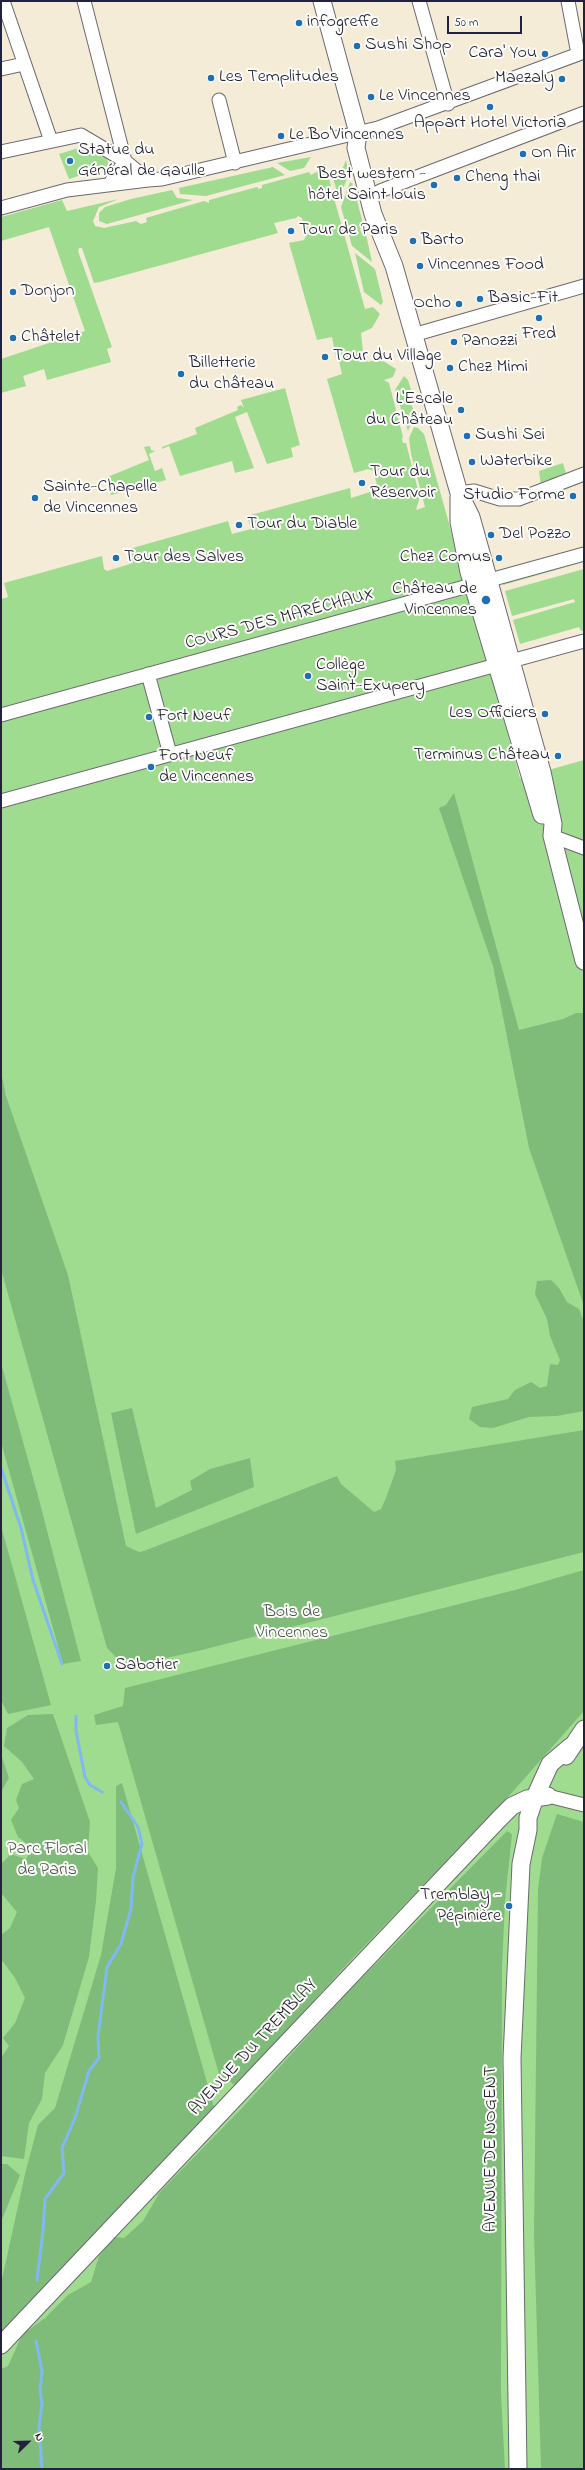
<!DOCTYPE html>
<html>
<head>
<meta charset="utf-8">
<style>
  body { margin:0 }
  #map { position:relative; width:585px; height:2470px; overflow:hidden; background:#f4ecd6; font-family:"Indie Flower",sans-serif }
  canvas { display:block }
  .frame { position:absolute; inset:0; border:2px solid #22223b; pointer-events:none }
  .north { position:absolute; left:8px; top:2422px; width:40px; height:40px; -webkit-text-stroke:3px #fdfcf7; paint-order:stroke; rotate:67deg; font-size:11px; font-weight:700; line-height:16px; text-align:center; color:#22223b }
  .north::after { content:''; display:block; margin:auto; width:14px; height:18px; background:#22223b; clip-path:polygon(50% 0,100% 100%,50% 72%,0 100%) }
  .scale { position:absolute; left:447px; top:16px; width:75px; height:18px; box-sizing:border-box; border:2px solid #22223b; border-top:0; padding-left:5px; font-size:12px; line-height:14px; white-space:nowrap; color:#22223b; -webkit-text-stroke:3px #fdfcf7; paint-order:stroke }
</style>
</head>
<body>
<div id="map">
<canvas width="585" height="2470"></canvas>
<div class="frame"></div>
<div class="north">N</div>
<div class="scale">50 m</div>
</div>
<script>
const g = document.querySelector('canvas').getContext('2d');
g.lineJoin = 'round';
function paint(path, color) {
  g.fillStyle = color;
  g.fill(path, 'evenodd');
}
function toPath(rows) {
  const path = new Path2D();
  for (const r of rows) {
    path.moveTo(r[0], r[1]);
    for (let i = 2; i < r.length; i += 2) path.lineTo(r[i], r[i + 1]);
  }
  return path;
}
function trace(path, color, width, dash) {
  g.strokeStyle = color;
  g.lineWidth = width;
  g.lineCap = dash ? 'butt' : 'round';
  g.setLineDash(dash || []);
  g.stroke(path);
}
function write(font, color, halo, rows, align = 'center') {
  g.font = font + ' "Indie Flower",sans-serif';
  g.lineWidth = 4;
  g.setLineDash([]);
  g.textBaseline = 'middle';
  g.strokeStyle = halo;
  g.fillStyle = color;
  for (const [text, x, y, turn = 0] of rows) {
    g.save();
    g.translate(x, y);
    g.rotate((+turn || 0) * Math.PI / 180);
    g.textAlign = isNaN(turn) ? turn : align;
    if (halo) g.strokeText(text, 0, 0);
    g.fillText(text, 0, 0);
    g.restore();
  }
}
paint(toPath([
  [82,147,107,159,109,166,69,179,59,154],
  [311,157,304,168,290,171,277,163],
  [346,160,349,174,339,198,333,178,342,170],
  [273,167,285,175,206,196,180,194,179,188],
  [322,169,328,175,331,186,329,187,330,191,332,191,365,309,373,307,380,314,372,328,361,333,363,352,368,362,380,359,396,369,393,377,384,380,389,383,403,437,402,439,403,443,406,443,418,490,419,500,416,510,425,507,411,454,409,438,414,427,418,428,424,434,520,778,584,760,584,2469,1,2469,1,599,8,597,4,583,102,556,104,569,107,571,133,563,129,549,228,521,232,534,251,529,247,516,350,488,351,498,373,491,375,492,378,488,373,471,368,469,354,473,327,379,342,374,339,361,336,358,332,337,317,340,289,243,304,240,306,236,302,218,298,216,296,218,274,223,278,233,100,282,94,283,82,248,79,248,78,251,112,347,107,349,111,362,47,380,44,369,23,376,26,386,1,393,1,359,85,331,49,227,1,241,1,217,62,200,67,211,119,199,99,207,93,221,95,226,104,228,136,221,141,224,147,222,146,218,204,201,209,203,209,200,257,187,259,189,262,188,262,185,309,172,311,175],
  [350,182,353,184,350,188,352,194,355,193,364,227,360,229,362,234,366,234,372,262,352,246,341,207],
  [172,190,177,198,193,200,107,224,99,221,99,213,105,207,131,199],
  [355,253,375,269,383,302,381,305,364,292],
  [404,376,408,380,413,396,410,400,415,415,408,431,395,390],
  [285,388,300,445,291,448,293,457,267,464,247,412,235,417,254,468,235,473,232,461,180,476,169,446,162,449,162,447,197,434,195,428,238,410,237,407,241,405,244,408,241,400],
  [150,446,151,450,155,451,149,454,155,471,162,468,166,480,111,495,105,478,149,460,144,447],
  [563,463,567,477,541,487,539,471],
  [584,559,584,562,503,585,502,582],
  [584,569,584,630,581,631,579,627,520,644,513,620,575,602,574,599,512,616,505,591]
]), '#9fdc90');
paint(toPath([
  [454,793,519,1030,563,1019,576,1013,584,1013,584,1306,529,1148,493,966,439,808,446,805],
  [1,1072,6,1096,68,1275,126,1546,139,1552,144,1551,337,1476,341,1484,374,1512,381,1509,386,1498,396,1470,395,1461,584,1430,584,1552,202,1650,126,1667,107,1648,1,1269],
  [551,1280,559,1288,567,1302,579,1309,584,1322,584,1411,557,1416,529,1417,493,1428,480,1427,469,1419,472,1407,508,1399,515,1390,531,1382,540,1388,547,1386,550,1364,558,1365,560,1360,550,1336,547,1319,535,1294,537,1281],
  [1,1363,37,1492,81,1661,63,1664,1,1442],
  [132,1408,156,1508,192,1490,190,1481,210,1469,250,1458,254,1487,136,1534,111,1413],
  [1,1526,51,1705,8,1714,1,1700],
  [584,1570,584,1711,508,1797,350,1961,236,2086,219,2074,118,1722,96,1725,94,1715,123,1706,125,1688,515,1590],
  [53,1714,90,1822,88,1852,98,1868,96,1901,89,1957,63,2045,45,2073,42,2099,29,2123,24,2159,1,2156,1,2058,9,2046,3,2038,15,2023,25,1998,15,1978,1,1959,1,1935,10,1928,17,1912,1,1893,1,1864,11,1854,26,1859,32,1848,18,1837,11,1820,19,1808,16,1800,22,1784,34,1779,22,1762,4,1746,7,1728,28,1715],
  [1,1754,9,1778,1,1792],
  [122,1783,214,2107,38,2293,1,2336,1,2284,25,2174,38,2125,55,2108,101,1955,116,1868,116,1786],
  [557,1814,584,1822,584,2469,541,2469,534,2233,538,1890,542,1858],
  [507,1831,512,1834,505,1901,502,1968,501,2394,505,2469,1,2469,1,2369,8,2366,22,2335,45,2318,68,2295,91,2282,99,2256,115,2237,124,2238,143,2221,160,2192,243,2107,347,1993],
  [1,2164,7,2164,20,2175,1,2222]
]), '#7fbc7a');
trace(toPath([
  [1,1468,21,1528,33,1580,62,1664],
  [76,1716,76,1731,85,1777,90,1785,102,1792],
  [37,2280,43,2231,45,2199,64,2173,62,2148,75,2118,89,2071,99,2058,98,2037,107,1967,121,1944,131,1909,133,1877,142,1844,138,1827,121,1802],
  [36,2341,42,2371,40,2391,42,2404,39,2426,42,2469]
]), '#82b8f1', 3);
const minor = toPath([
  [3,1,51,141],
  [84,1,125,161],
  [419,1,448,104],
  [568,1,578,54],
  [1,69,24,64],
  [219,100,235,163],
  [1,152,81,135,125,161,148,180,162,179,378,128,584,52],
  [109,185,125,161],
  [380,191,584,113],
  [1,208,67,190,148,180],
  [413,335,584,286],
  [459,493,474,491,500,499,519,499,584,474],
  [148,674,170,754],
  [1,715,584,554],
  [1,801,584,641],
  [552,836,584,848],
  [548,1796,584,1805]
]);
const major = toPath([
  [322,1,358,133,356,148,373,214,394,266,459,493,471,517,542,772,553,824,552,836,584,961],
  [459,497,459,522,469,572,542,815],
  [566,1756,584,1729],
  [1,2345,499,1819,512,1806,527,1799,548,1796],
  [518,2469,512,2058,521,1864,528,1830,528,1818,535,1797,550,1764,570,1747]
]);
trace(minor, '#6c6971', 15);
trace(major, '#6c6971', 19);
trace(minor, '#fff', 13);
trace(major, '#fff', 17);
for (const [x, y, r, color] of [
  [299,23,4,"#1f6fb2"],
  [357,46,4,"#1f6fb2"],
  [545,54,4,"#1f6fb2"],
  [211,78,4,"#1f6fb2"],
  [562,79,4,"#1f6fb2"],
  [371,97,4,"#1f6fb2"],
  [490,107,4,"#1f6fb2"],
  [281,136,4,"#1f6fb2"],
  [523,154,4,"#1f6fb2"],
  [70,161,4,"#1f6fb2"],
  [457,178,4,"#1f6fb2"],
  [434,185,4,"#1f6fb2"],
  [291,231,4,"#1f6fb2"],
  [413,241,4,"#1f6fb2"],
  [420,266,4,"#1f6fb2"],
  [13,292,4,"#1f6fb2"],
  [480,299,4,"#1f6fb2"],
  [459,304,4,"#1f6fb2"],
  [539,318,4,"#1f6fb2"],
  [13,338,4,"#1f6fb2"],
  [454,342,4,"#1f6fb2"],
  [325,357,4,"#1f6fb2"],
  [450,368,4,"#1f6fb2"],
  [181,374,4,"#1f6fb2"],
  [461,410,4,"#1f6fb2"],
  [467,436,4,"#1f6fb2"],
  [472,462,4,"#1f6fb2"],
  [362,483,4,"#1f6fb2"],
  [573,496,4,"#1f6fb2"],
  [35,498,4,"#1f6fb2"],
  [239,525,4,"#1f6fb2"],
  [491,535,4,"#1f6fb2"],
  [116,558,4,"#1f6fb2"],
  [499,558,4,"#1f6fb2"],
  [486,600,5,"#1f6fb2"],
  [308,676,4,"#1f6fb2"],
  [545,714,4,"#1f6fb2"],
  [149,717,4,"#1f6fb2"],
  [558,756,4,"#1f6fb2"],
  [151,767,4,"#1f6fb2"],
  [107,1666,4,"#1f6fb2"],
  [509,1906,4,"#1f6fb2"]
]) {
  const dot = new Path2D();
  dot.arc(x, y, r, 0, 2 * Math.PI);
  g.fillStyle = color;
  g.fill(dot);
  trace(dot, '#fdfcf7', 1.5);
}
write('18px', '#22223b', '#fdfcf7', [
  ["infogreffe",307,23],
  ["Sushi Shop",365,46],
  ["Cara' You",537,54,"right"],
  ["Les Templitudes",219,78],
  ["Maezaly",554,79,"right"],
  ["Le Vincennes",379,97],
  ["Appart Hotel Victoria",490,124,"center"],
  ["Le Bo'Vincennes",289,136],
  ["Statue du",78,151],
  ["Général de Gaulle",78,172],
  ["On Air",531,154],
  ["Best western -",426,175,"right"],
  ["hôtel Saint louis",426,196,"right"],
  ["Cheng thai",465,178],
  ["Tour de Paris",299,231],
  ["Barto",421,241],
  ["Vincennes Food",428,266],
  ["Donjon",21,292],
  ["Basic-Fit",488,299],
  ["Ocho",451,304,"right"],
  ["Fred",539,335,"center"],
  ["Châtelet",21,338],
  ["Panozzi",462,342],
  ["Tour du Village",333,357],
  ["Billetterie",189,364],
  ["du château",189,385],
  ["Chez Mimi",458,368],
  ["L'Escale",453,400,"right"],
  ["du Château",453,421,"right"],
  ["Sushi Sei",475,436],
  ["Waterbike",480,462],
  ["Tour du",370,473],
  ["Réservoir",370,494],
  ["Sainte-Chapelle",43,488],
  ["de Vincennes",43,509],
  ["Studio Forme",565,496,"right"],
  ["Tour du Diable",247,525],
  ["Del Pozzo",499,535],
  ["Tour des Salves",124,558],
  ["Chez Comus",491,558,"right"],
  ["Château de",477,590,"right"],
  ["Vincennes",477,611,"right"],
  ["Collège",316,666],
  ["Saint-Exupery",316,687],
  ["Les Officiers",537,714,"right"],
  ["Fort Neuf",157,717],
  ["Terminus Château",550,756,"right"],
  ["Fort Neuf",159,757],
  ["de Vincennes",159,778],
  ["Sabotier",115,1666],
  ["Tremblay -",501,1896,"right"],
  ["Pépinière",501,1917,"right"]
], 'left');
write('18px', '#22223b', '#fdfcf7', [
  ["COURS DES MARÉCHAUX",280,620,-15],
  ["AVENUE DU TREMBLAY",254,2048,-47],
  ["AVENUE DE NOGENT",492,2149,-90]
]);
write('18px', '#485a54', '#fdfcf7', [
  ["Bois de",292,1613],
  ["Vincennes",292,1634],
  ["Parc Floral",47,1850],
  ["de Paris",47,1871]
]);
</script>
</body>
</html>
